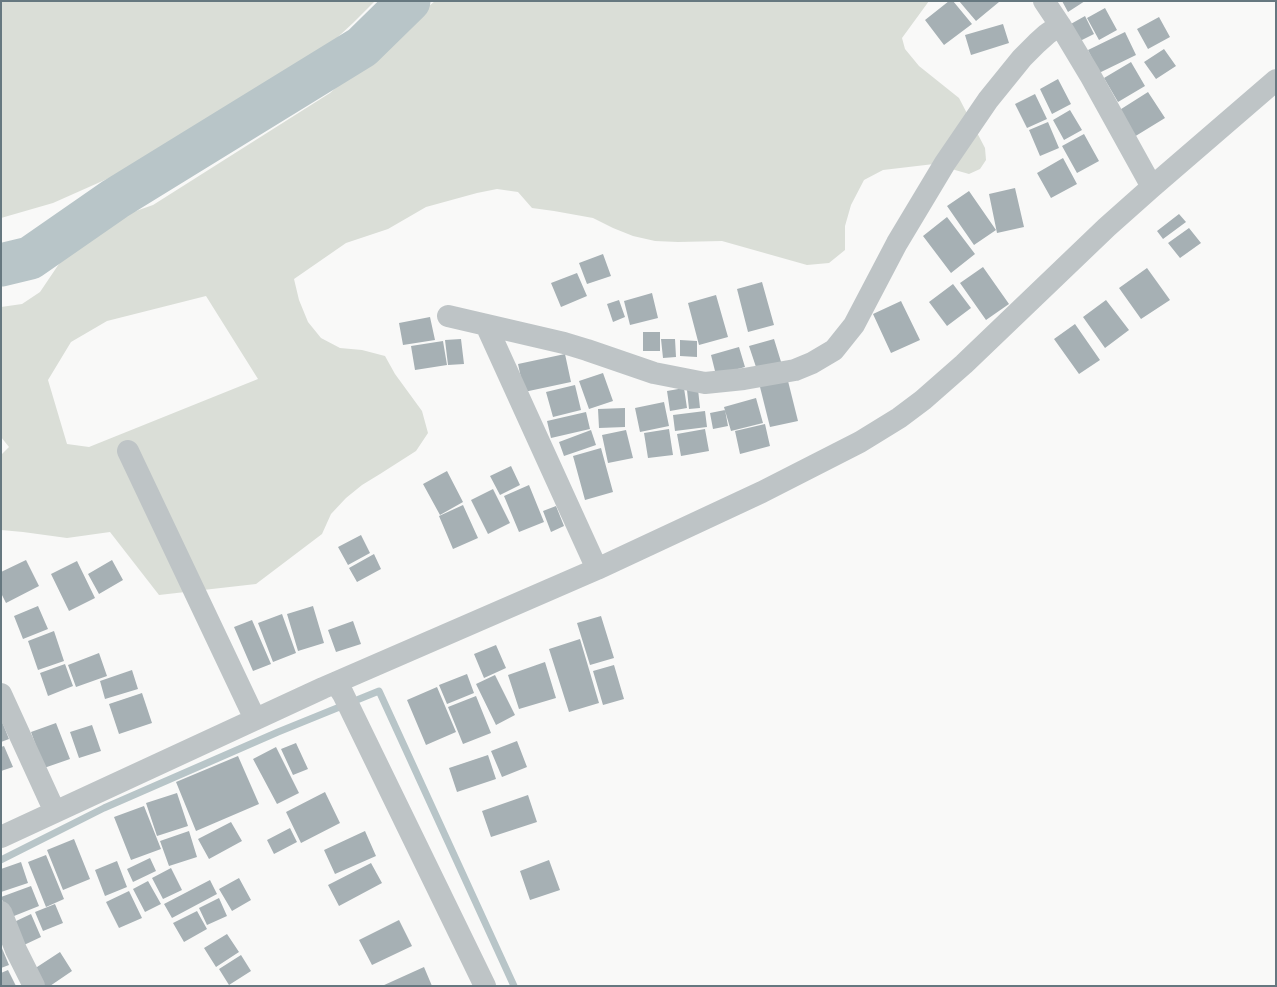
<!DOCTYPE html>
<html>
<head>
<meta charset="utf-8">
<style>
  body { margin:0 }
  #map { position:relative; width:1277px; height:987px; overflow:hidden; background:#f9f9f8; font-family:Arial,sans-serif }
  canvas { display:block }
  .frame { position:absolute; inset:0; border:2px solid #667880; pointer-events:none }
</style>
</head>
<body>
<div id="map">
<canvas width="1277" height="987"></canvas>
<div class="frame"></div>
</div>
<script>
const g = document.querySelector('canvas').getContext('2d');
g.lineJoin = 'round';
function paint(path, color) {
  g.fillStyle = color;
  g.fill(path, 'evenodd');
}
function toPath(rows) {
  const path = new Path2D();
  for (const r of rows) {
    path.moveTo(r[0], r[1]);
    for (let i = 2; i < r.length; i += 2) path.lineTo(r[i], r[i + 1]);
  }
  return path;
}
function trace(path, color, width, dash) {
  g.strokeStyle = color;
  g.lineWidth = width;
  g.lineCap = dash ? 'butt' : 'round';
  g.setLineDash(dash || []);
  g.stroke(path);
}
paint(toPath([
  [1,1,375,1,353,23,313,60,239,101,152,159,53,203,1,218],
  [435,1,929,1,902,38,905,49,919,66,959,98,985,148,986,160,980,169,969,174,934,164,883,170,864,180,851,205,845,226,845,250,829,263,807,265,722,241,678,242,655,241,633,236,613,228,593,218,554,211,532,208,518,192,497,189,477,193,426,207,388,229,346,243,294,279,299,300,308,322,321,338,340,348,362,350,385,356,395,374,422,411,428,433,416,451,380,474,362,485,346,498,331,514,322,534,256,584,159,595,110,532,67,538,23,532,1,530,1,455,9,447,1,437,1,307,22,304,40,292,67,252,77,248,87,240,95,232,133,212,153,205,330,93,382,46],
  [206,296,258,379,89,447,67,444,48,380,71,342,107,321]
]), '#daded7');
trace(toPath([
  [1,860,104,808,278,732,379,691,514,986]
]), '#b8c5c8', 7);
trace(toPath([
  [1,265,30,258,115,199,362,47,409,1]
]), '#b8c5c8', 43);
paint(toPath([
  [949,1,953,1,972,24,944,45,925,20],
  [959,1,998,1,999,2,976,21],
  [1062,1,1085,1,1068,12],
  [1105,8,1117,30,1099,40,1087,18],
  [1085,16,1094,34,1078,42,1069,25],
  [1159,17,1170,37,1148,49,1137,29],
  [1003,24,1009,43,971,55,965,35],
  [1125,32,1136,55,1099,73,1088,50],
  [1164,49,1176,66,1156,79,1144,62],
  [1131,62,1145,86,1118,102,1104,78],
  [1058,79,1071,104,1052,114,1040,89],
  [1148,92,1165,118,1134,137,1118,111],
  [1035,94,1047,119,1027,128,1015,104],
  [1070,110,1082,130,1064,140,1053,120],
  [1048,122,1059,148,1040,156,1029,130],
  [1084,134,1099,161,1077,173,1062,146],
  [1063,158,1077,184,1051,198,1037,173],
  [1015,188,1024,227,997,233,989,194],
  [969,191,996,230,974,245,947,206],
  [1179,214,1186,222,1163,239,1157,231],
  [947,217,975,254,951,273,923,236],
  [1189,228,1201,243,1180,258,1168,243],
  [603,254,611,276,587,284,579,263],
  [983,267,1009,304,986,320,960,283],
  [1147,268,1170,300,1141,319,1119,288],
  [577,273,587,296,561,307,551,283],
  [762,282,774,325,748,332,737,289],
  [953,284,971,308,947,326,929,302],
  [652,293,658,318,630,325,624,301],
  [716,295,728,337,699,345,688,303],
  [619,300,625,317,613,322,607,304],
  [1106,300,1129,330,1105,348,1083,317],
  [901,301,920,340,891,353,873,314],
  [430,317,435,340,403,345,399,323],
  [1075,324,1100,360,1079,374,1054,339],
  [643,332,660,332,660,351,643,351],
  [461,339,464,364,448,365,445,340],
  [661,339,675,339,676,357,663,358],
  [774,339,782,365,758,373,749,346],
  [680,340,697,341,697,357,680,356],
  [443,341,447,365,415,370,411,346],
  [739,347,745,367,716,375,711,355],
  [565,354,571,382,524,392,518,364],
  [603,373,613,401,589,409,579,381],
  [787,377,798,421,770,427,759,383],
  [575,385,581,410,553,417,546,392],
  [684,388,687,408,670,411,667,391],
  [698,389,700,408,689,409,687,390],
  [756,398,763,423,731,431,724,407],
  [664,402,669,426,640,432,635,408],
  [625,408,625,427,599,428,598,409],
  [725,410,728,426,713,429,710,413],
  [705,411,707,427,675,431,673,415],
  [586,412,590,429,551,438,547,421],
  [765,424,770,446,740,454,735,431],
  [669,429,673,455,648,458,644,433],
  [705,429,709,451,681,456,677,434],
  [591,430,596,445,564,456,559,442],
  [626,430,633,458,608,463,602,435],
  [601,448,613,492,585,500,573,456],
  [511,466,520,485,500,495,490,476],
  [447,471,463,502,440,515,423,484],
  [529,485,544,522,519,532,504,496],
  [493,489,510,523,488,534,471,500],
  [463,505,478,538,453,549,439,516],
  [556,506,564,526,551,532,543,511],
  [361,535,370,553,348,565,338,547],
  [374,554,381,569,357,582,349,568],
  [26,560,39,586,6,603,1,593,1,572],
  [112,560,123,580,99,594,88,574],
  [77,561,95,598,69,611,51,574],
  [38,606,48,629,23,639,14,616],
  [313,606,324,643,298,651,287,614],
  [282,614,296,653,273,662,258,623],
  [601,616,614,658,590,665,577,623],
  [252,620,271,664,253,671,234,627],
  [353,621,361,644,336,652,328,630],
  [54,631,64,661,38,670,28,641],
  [580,639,599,703,569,712,549,649],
  [496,645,506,668,484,678,474,654],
  [99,653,107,676,76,687,68,665],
  [545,662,556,698,519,709,508,675],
  [65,664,73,686,48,696,40,673],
  [614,665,624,699,603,705,593,671],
  [132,670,138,689,105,699,100,681],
  [467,674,474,693,447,704,439,685],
  [495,675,515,715,496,725,476,684],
  [437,687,456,732,426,745,407,700],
  [142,693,152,723,119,734,109,704],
  [476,696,491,733,463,744,448,707],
  [1,719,9,739,1,742],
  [56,723,70,759,44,768,31,732],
  [92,725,101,751,79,758,70,732],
  [517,741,527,767,502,777,491,751],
  [296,743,308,769,293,775,281,749],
  [4,746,13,767,1,771,1,747],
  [276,747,299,793,277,804,253,759],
  [488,755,496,779,457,792,449,768],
  [238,756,259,804,196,831,176,782],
  [325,792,340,823,301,843,286,812],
  [177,793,188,826,157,836,146,803],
  [528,795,537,822,491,837,482,811],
  [144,806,161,849,131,860,114,817],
  [231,822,242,841,209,859,198,839],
  [290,828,297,842,274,854,267,840],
  [189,831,197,857,169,866,160,841],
  [365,831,376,856,335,874,324,850],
  [74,839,90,879,63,890,47,850],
  [46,855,64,899,46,907,28,862],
  [150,858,156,871,133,882,127,869],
  [549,860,560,890,530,900,520,871],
  [117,861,127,887,105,896,95,870],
  [21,862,28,883,1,892,1,869],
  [371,863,382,883,339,906,328,885],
  [171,868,182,890,163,899,152,878],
  [239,878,251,900,232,911,219,889],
  [210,880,217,894,172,918,164,904],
  [148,881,161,904,145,912,133,889],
  [31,886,39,906,9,918,1,897],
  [129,891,142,918,119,928,106,902],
  [219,898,227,916,207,925,199,908],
  [55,904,63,923,43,931,35,912],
  [197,911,207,929,184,942,173,923],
  [31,914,41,937,24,945,14,922],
  [399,920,412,946,372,965,359,940],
  [227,934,239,952,216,967,204,948],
  [1,946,9,965,1,968],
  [60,952,72,971,50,986,44,986,34,969],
  [241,955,251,971,229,985,219,969],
  [424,967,432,986,382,986],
  [8,970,16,986,1,986,1,973]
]), '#a6b0b4');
trace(toPath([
  [1044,1,1060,25],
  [448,316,564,343,587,350,654,373,705,383,744,379,795,370,812,363,834,350,854,325,897,243,945,163,988,100,1022,58,1037,43,1047,34,1060,25,1090,75,1152,187],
  [486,325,597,569],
  [128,451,255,719],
  [336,683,343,694,485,986],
  [1,694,55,812],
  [1,837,323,688,597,569,762,492,860,442,899,418,923,400,964,364,1107,227,1152,187,1276,80],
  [1,912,16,950,34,986]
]), '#bec4c6', 22);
</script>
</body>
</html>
